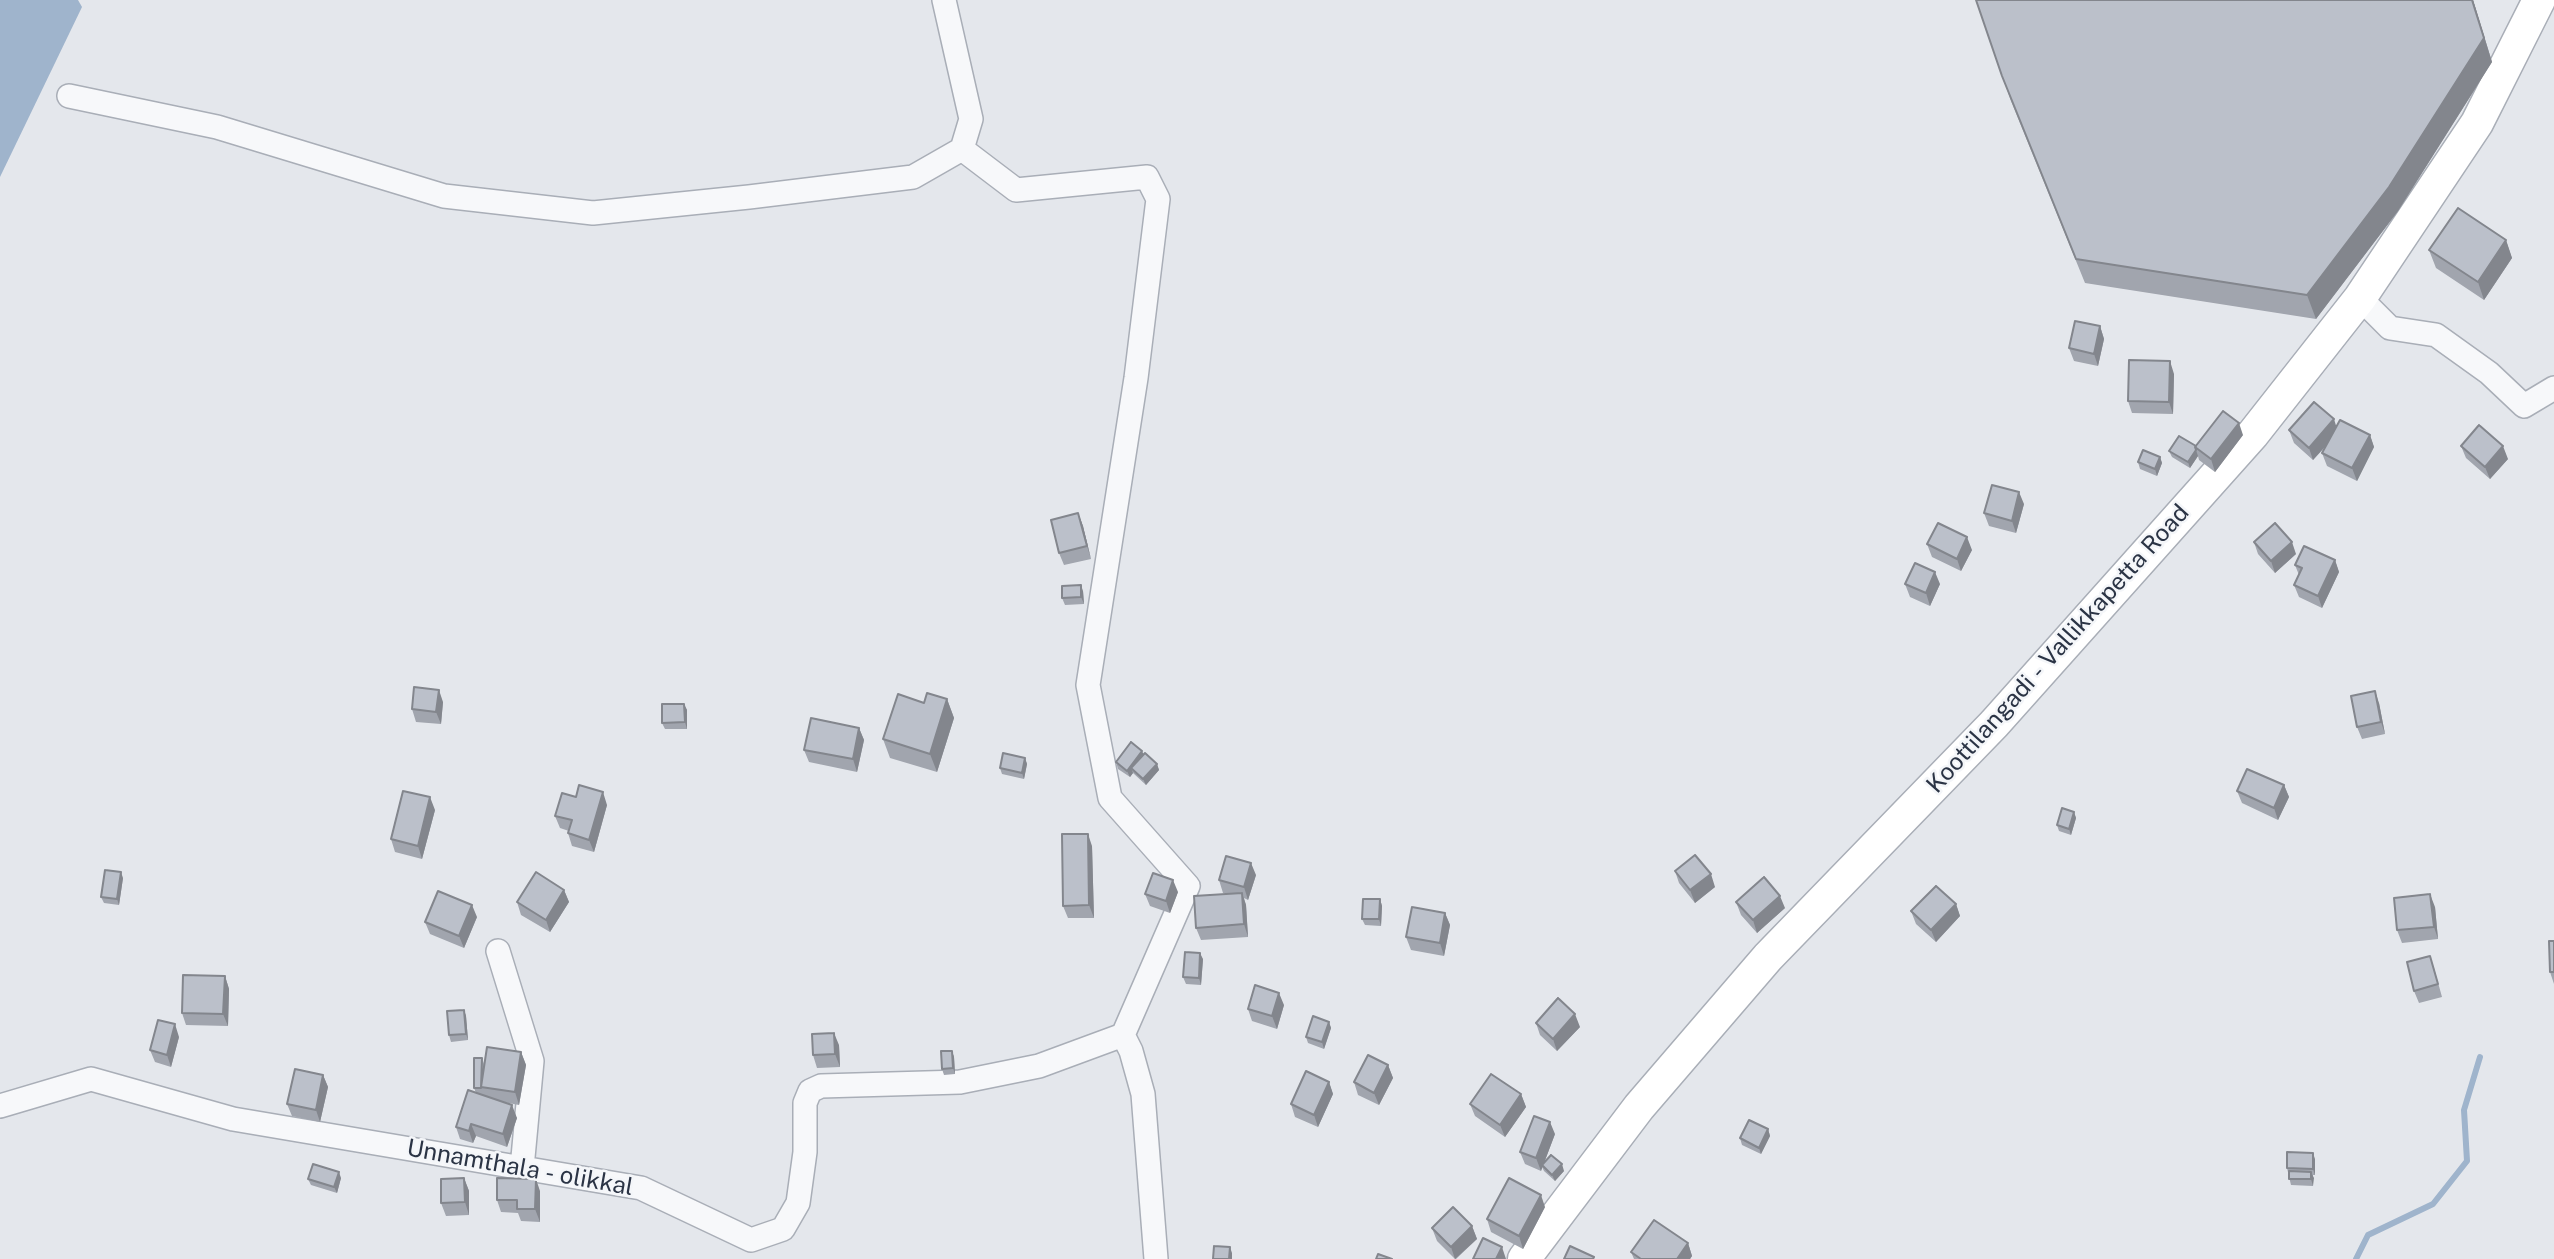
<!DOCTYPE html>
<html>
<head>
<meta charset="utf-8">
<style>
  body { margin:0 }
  canvas { display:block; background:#e4e7ec }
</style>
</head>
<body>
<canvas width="2554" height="1259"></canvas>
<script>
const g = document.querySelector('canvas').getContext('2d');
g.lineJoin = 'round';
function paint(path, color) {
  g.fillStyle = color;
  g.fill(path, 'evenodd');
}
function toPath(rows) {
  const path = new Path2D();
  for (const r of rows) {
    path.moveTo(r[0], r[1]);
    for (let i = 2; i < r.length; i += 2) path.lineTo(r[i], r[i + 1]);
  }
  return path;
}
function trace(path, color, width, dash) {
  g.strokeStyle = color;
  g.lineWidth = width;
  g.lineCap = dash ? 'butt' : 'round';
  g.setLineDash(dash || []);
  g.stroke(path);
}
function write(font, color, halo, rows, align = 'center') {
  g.font = font + ' "Public Sans",sans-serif';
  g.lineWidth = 5;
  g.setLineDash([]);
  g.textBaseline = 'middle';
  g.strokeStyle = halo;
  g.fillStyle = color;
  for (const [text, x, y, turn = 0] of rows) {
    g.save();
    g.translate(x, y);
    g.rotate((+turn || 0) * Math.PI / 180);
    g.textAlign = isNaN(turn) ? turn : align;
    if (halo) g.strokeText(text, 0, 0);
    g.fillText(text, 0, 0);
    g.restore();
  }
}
paint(toPath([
  [0,0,78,0,82,7,0,177]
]), '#9fb4cc');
trace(toPath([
  [2356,1259,2368,1235,2433,1204,2467,1161,2464,1110,2480,1057]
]), '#9fb4cc', 6);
const street = toPath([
  [69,96,217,127,444,196,593,213,749,197,913,177,962,149,971,119,944,0],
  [962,149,1016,190,1147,177,1158,199,1136,378,1088,685,1110,798,1188,886,1123,1035,1131,1051,1143,1094,1156,1259],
  [2360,298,2390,328,2436,335,2489,373,2524,406,2554,388],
  [498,951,532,1061,522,1168],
  [0,1106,91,1079,233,1119,641,1188,751,1240,783,1229,798,1203,805,1152,805,1103,810,1091,821,1086,960,1082,1039,1066,1123,1035]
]);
const secondary = toPath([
  [1524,1259,1639,1107,1768,957,1994,724,2253,434,2360,298,2477,123,2539,0]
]);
trace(street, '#a9aeb7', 26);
trace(secondary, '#a9aeb7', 35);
trace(street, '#f7f8fa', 23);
trace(secondary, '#fff', 32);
paint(toPath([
  [1976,0,2473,0,2492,62,2398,211,2316,319,2085,283,2011,101],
  [2506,240,2512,258,2484,300,2436,268,2429,250],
  [2100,326,2104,339,2098,366,2074,361,2069,348],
  [2174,374,2173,414,2132,413,2128,401],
  [2336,427,2370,435,2374,447,2357,481,2327,466,2322,453,2327,445,2313,460,2294,443,2289,430],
  [2243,435,2215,472,2199,460,2198,456,2190,468,2172,457,2169,451],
  [2461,446,2508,459,2490,479,2466,458],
  [2160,457,2162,463,2157,476,2140,469,2138,462],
  [2024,504,2016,533,1989,526,1984,513],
  [1078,513,1083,526,1091,559,1064,565,1059,553],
  [2254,542,2296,554,2275,573,2258,554],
  [1927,544,1972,550,1961,571,1932,557],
  [2335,560,2339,572,2322,608,2299,597,2294,585,2299,575,2295,565],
  [1905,584,1940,584,1930,606,1910,597],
  [1083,591,1084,604,1065,605,1062,598],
  [947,699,954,718,937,772,890,758,883,739,924,703],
  [443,702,441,724,416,722,412,709],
  [2379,703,2385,734,2362,739,2357,727],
  [684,704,687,710,687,729,665,729,662,723],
  [859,728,864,740,857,772,809,762,804,750],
  [1144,754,1157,764,1159,770,1146,785,1133,773,1130,777,1118,769,1116,762],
  [1025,758,1027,764,1024,779,1002,774,1000,768],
  [2284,785,2289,797,2278,820,2242,803,2237,791],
  [607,805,594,852,572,846,568,833,569,831,560,828,555,816],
  [435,810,422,859,395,852,391,839],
  [2074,812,2076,818,2071,835,2059,831,2057,825],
  [1092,846,1094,918,1068,918,1063,906],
  [1675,871,1715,887,1695,903,1679,883],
  [1256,875,1248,900,1244,898,1246,905,1248,937,1201,940,1196,928,1228,894,1223,893,1219,880],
  [123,878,119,905,104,903,101,897],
  [564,890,569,902,550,932,521,915,517,902],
  [1178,892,1170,913,1150,906,1145,894],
  [1380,899,1382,906,1381,926,1365,925,1362,919],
  [1736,902,1785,908,1757,933,1741,915],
  [1956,904,1960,916,1936,942,1916,924,1911,911],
  [2435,907,2438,939,2402,943,2397,930],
  [1445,913,1450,925,1444,956,1411,950,1406,937],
  [477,917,464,948,430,934,425,922],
  [2554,941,2554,984,2550,972],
  [1203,959,1201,985,1186,984,1183,977],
  [2434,968,2442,997,2419,1003,2414,991],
  [225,976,229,989,228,1026,186,1025,182,1013],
  [1284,1005,1277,1029,1252,1021,1248,1009],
  [464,1010,466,1016,468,1040,451,1042,449,1035],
  [1329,1022,1331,1028,1324,1049,1308,1043,1306,1037],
  [1536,1023,1580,1027,1557,1051,1540,1035],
  [179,1037,171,1067,155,1062,150,1050],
  [839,1045,840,1067,817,1068,813,1055],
  [952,1051,954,1057,955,1074,944,1075,942,1069],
  [521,1052,526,1065,519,1105,503,1102,517,1118,507,1147,476,1136,473,1143,460,1139,456,1127,476,1093,474,1088,482,1058,484,1064],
  [1388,1065,1393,1078,1379,1105,1358,1095,1354,1082],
  [323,1075,328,1087,320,1122,292,1116,287,1104],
  [1329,1082,1333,1094,1318,1127,1295,1117,1291,1104],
  [1521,1094,1526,1107,1505,1137,1475,1116,1470,1104],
  [1768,1129,1770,1136,1761,1154,1742,1145,1740,1138],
  [1555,1134,1544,1163,1564,1171,1555,1181,1544,1171,1542,1167,1541,1171,1525,1164,1520,1152],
  [2315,1159,2315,1175,2313,1175,2313,1186,2291,1185,2287,1168],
  [341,1178,337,1193,311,1185,308,1179],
  [464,1178,469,1191,469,1215,446,1216,441,1203],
  [540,1191,540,1222,521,1221,518,1213,501,1212,497,1200],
  [1545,1207,1523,1249,1491,1232,1487,1219],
  [1472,1226,1477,1239,1456,1259,1455,1259,1437,1241,1432,1228],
  [1688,1243,1692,1256,1690,1259,1634,1259,1631,1252]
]), '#a1a5ae');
paint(toPath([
  [2472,0,2473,0,2492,62,2398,211,2316,319,2307,295],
  [2506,240,2512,258,2484,300,2478,282],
  [2100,326,2104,339,2098,366,2094,354],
  [2170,361,2174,374,2173,414,2169,402],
  [2334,419,2338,432,2313,460,2309,448],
  [2239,423,2243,435,2215,472,2211,459],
  [2370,435,2374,447,2357,481,2352,468],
  [2503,446,2508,459,2490,479,2485,467],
  [2196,450,2198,456,2190,468,2188,462],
  [2160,457,2162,463,2157,476,2155,469],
  [2019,492,2024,504,2016,533,2012,521],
  [1078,513,1083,526,1091,559,1087,546],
  [1967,537,1972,550,1961,571,1957,559],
  [2292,542,2296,554,2275,573,2271,561],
  [2335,560,2339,572,2322,608,2318,596],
  [1935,572,1940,584,1930,606,1926,593],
  [1081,585,1083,591,1084,604,1081,597],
  [439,690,443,702,441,724,436,712],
  [2375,691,2379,703,2385,734,2381,722],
  [947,699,954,718,937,772,930,754],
  [684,704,687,710,687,729,685,722],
  [859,728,864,740,857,772,853,759],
  [1142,751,1145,757,1131,768,1133,773,1130,777,1127,771],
  [1025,758,1027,764,1024,779,1022,773],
  [1157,764,1159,770,1146,785,1143,779],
  [2284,785,2289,797,2278,820,2274,808],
  [603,792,607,805,594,852,589,840],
  [430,797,435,810,422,859,418,846],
  [2074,812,2076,818,2071,835,2069,829],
  [1088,834,1092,846,1094,918,1089,905],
  [1251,863,1256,875,1248,900,1244,887],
  [121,872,123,878,119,905,117,899],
  [1711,874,1715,887,1695,903,1690,890],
  [1173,880,1178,892,1170,913,1166,901],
  [564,890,569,902,550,932,546,920],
  [1242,893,1246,905,1248,937,1244,924],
  [2430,894,2435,907,2438,939,2434,927],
  [1780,896,1785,908,1757,933,1753,920],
  [1380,899,1382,906,1381,926,1379,919],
  [1956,904,1960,916,1936,942,1931,930],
  [472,905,477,917,464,948,459,936],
  [1445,913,1450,925,1444,956,1440,943],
  [1200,953,1203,959,1201,985,1199,978],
  [225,976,229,989,228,1026,223,1014],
  [1279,993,1284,1005,1277,1029,1272,1016],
  [464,1010,466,1016,468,1040,466,1034],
  [1575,1014,1580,1027,1557,1051,1553,1039],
  [1329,1022,1331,1028,1324,1049,1322,1042],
  [175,1024,179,1037,171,1067,167,1055],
  [834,1033,839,1045,840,1067,835,1054],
  [952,1051,954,1057,955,1074,953,1068],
  [521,1052,526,1065,519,1105,515,1092],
  [1388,1065,1393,1078,1379,1105,1374,1093],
  [323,1075,328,1087,320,1122,316,1110],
  [1329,1082,1333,1094,1318,1127,1314,1115],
  [1521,1094,1526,1107,1505,1137,1500,1125],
  [512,1105,517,1118,507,1147,503,1134],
  [1550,1122,1555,1134,1541,1171,1536,1158],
  [471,1124,476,1136,473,1143,469,1131],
  [1768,1129,1770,1136,1761,1154,1759,1148],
  [2313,1153,2315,1159,2315,1175,2313,1169],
  [1562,1164,1564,1171,1555,1181,1552,1175],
  [339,1172,341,1178,337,1193,334,1187],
  [2311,1172,2314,1178,2313,1186,2311,1179],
  [464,1178,469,1191,469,1215,465,1202],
  [536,1179,540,1191,540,1222,535,1209],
  [1541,1195,1545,1207,1523,1249,1519,1236],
  [1472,1226,1477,1239,1455,1259,1451,1247],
  [1688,1243,1692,1256,1690,1259,1677,1259],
  [1230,1247,1232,1253,1232,1259,1229,1259],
  [1502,1247,1506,1259,1496,1259]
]), '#83868d');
const building = toPath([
  [1976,0,2472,0,2484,38,2389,187,2307,295,2076,259,2002,76,1976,0],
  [2458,208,2506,240,2478,282,2429,250,2458,208],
  [2075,321,2100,326,2094,354,2069,348,2075,321],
  [2129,360,2170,361,2169,402,2128,401,2129,360],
  [2314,402,2334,419,2309,448,2289,430,2314,402],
  [2223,411,2239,423,2211,459,2195,447,2223,411],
  [2340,420,2370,435,2352,468,2322,453,2340,420],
  [2479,425,2503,446,2485,467,2461,446,2479,425],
  [2179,436,2196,446,2195,447,2196,450,2188,462,2169,451,2179,436],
  [2143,450,2160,457,2155,469,2138,462,2143,450],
  [1992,485,2019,492,2012,521,1984,513,1992,485],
  [1078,513,1087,546,1059,553,1051,520,1078,513],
  [1938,523,1967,537,1957,559,1927,544,1938,523],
  [2275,523,2292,542,2271,561,2254,542,2275,523],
  [2304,546,2335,560,2318,596,2294,585,2302,568,2295,565,2304,546],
  [1915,563,1935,572,1926,593,1905,584,1915,563],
  [1081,585,1081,597,1062,598,1062,586,1081,585],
  [414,687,439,690,436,712,412,709,414,687],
  [2375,691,2381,722,2357,727,2351,696,2375,691],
  [927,693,947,699,930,754,883,739,898,694,924,703,927,693],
  [662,704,684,704,685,722,662,723,662,704],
  [811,718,859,728,853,759,804,750,811,718],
  [1131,742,1142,751,1127,771,1116,762,1131,742],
  [1003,753,1025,758,1022,773,1000,768,1003,753],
  [1145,753,1157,764,1143,779,1131,768,1145,753],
  [2247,769,2284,785,2274,808,2237,791,2247,769],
  [579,785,603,792,589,840,568,833,572,820,555,816,562,793,576,797,579,785],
  [403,791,430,797,418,846,391,839,403,791],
  [2062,808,2074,812,2069,829,2057,825,2062,808],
  [1062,834,1088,834,1089,905,1063,906,1062,834],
  [1695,855,1711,874,1690,890,1675,871,1695,855],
  [1226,856,1251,863,1244,887,1219,880,1226,856],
  [105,870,121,872,117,899,101,897,105,870],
  [536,872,564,890,546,920,517,902,536,872],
  [1153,873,1173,880,1166,901,1145,894,1153,873],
  [1764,877,1780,896,1753,920,1736,902,1764,877],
  [1936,886,1956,904,1931,930,1911,911,1936,886],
  [438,891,472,905,459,936,425,922,438,891],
  [1242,893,1244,924,1196,928,1194,896,1242,893],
  [2430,894,2434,927,2397,930,2394,898,2430,894],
  [1363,899,1380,899,1379,919,1362,919,1363,899],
  [1412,907,1445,913,1440,943,1406,937,1412,907],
  [2549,941,2554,941,2554,972,2550,972,2549,941],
  [1185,952,1200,953,1199,978,1183,977,1185,952],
  [2430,956,2438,984,2414,991,2407,962,2430,956],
  [183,975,225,976,223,1014,182,1013,183,975],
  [1255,985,1279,993,1272,1016,1248,1009,1255,985],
  [1558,998,1575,1014,1553,1039,1536,1023,1558,998],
  [464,1010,466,1034,449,1035,447,1011,464,1010],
  [1313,1016,1329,1022,1322,1042,1306,1037,1313,1016],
  [158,1020,175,1024,167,1055,150,1050,158,1020],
  [834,1033,835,1054,813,1055,812,1034,834,1033],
  [487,1047,521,1052,515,1092,481,1087,487,1047],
  [941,1051,952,1051,953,1068,942,1069,941,1051],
  [1368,1055,1388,1065,1374,1093,1354,1082,1368,1055],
  [474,1058,482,1058,481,1088,474,1088,474,1058],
  [295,1069,323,1075,316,1110,287,1104,295,1069],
  [1306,1071,1329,1082,1314,1115,1291,1104,1306,1071],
  [1491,1074,1521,1094,1500,1125,1470,1104,1491,1074],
  [468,1090,512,1105,503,1134,471,1124,469,1131,456,1127,468,1090],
  [1534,1116,1550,1122,1536,1158,1520,1152,1534,1116],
  [1749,1120,1768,1129,1759,1148,1740,1138,1749,1120],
  [2287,1152,2313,1153,2313,1169,2287,1168,2287,1152],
  [1551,1155,1562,1164,1552,1175,1542,1165,1551,1155],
  [313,1164,339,1172,334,1187,308,1179,313,1164],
  [2289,1171,2311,1172,2311,1179,2289,1179,2289,1171],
  [464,1178,465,1202,441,1203,441,1179,464,1178],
  [497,1178,536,1179,535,1209,517,1209,517,1200,497,1200,497,1178],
  [1509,1178,1541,1195,1519,1236,1487,1219,1509,1178],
  [1453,1207,1472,1226,1451,1247,1432,1228,1453,1207],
  [1654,1220,1688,1243,1677,1259,1641,1259,1631,1252,1654,1220],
  [1483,1238,1502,1247,1496,1259,1473,1259,1483,1238],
  [1214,1246,1230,1247,1229,1259,1213,1259,1214,1246],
  [1570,1246,1594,1257,1593,1259,1564,1259,1570,1246],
  [1378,1254,1392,1259,1376,1259,1378,1254]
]);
paint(building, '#bbc0ca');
trace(building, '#83868d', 2);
write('24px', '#2b3445', '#f4f6f9', [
  ["Koottilangadi - Vallikkapetta Road",2058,649,-48],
  ["Unnamthala - olikkal",520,1168,10]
]);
</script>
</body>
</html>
